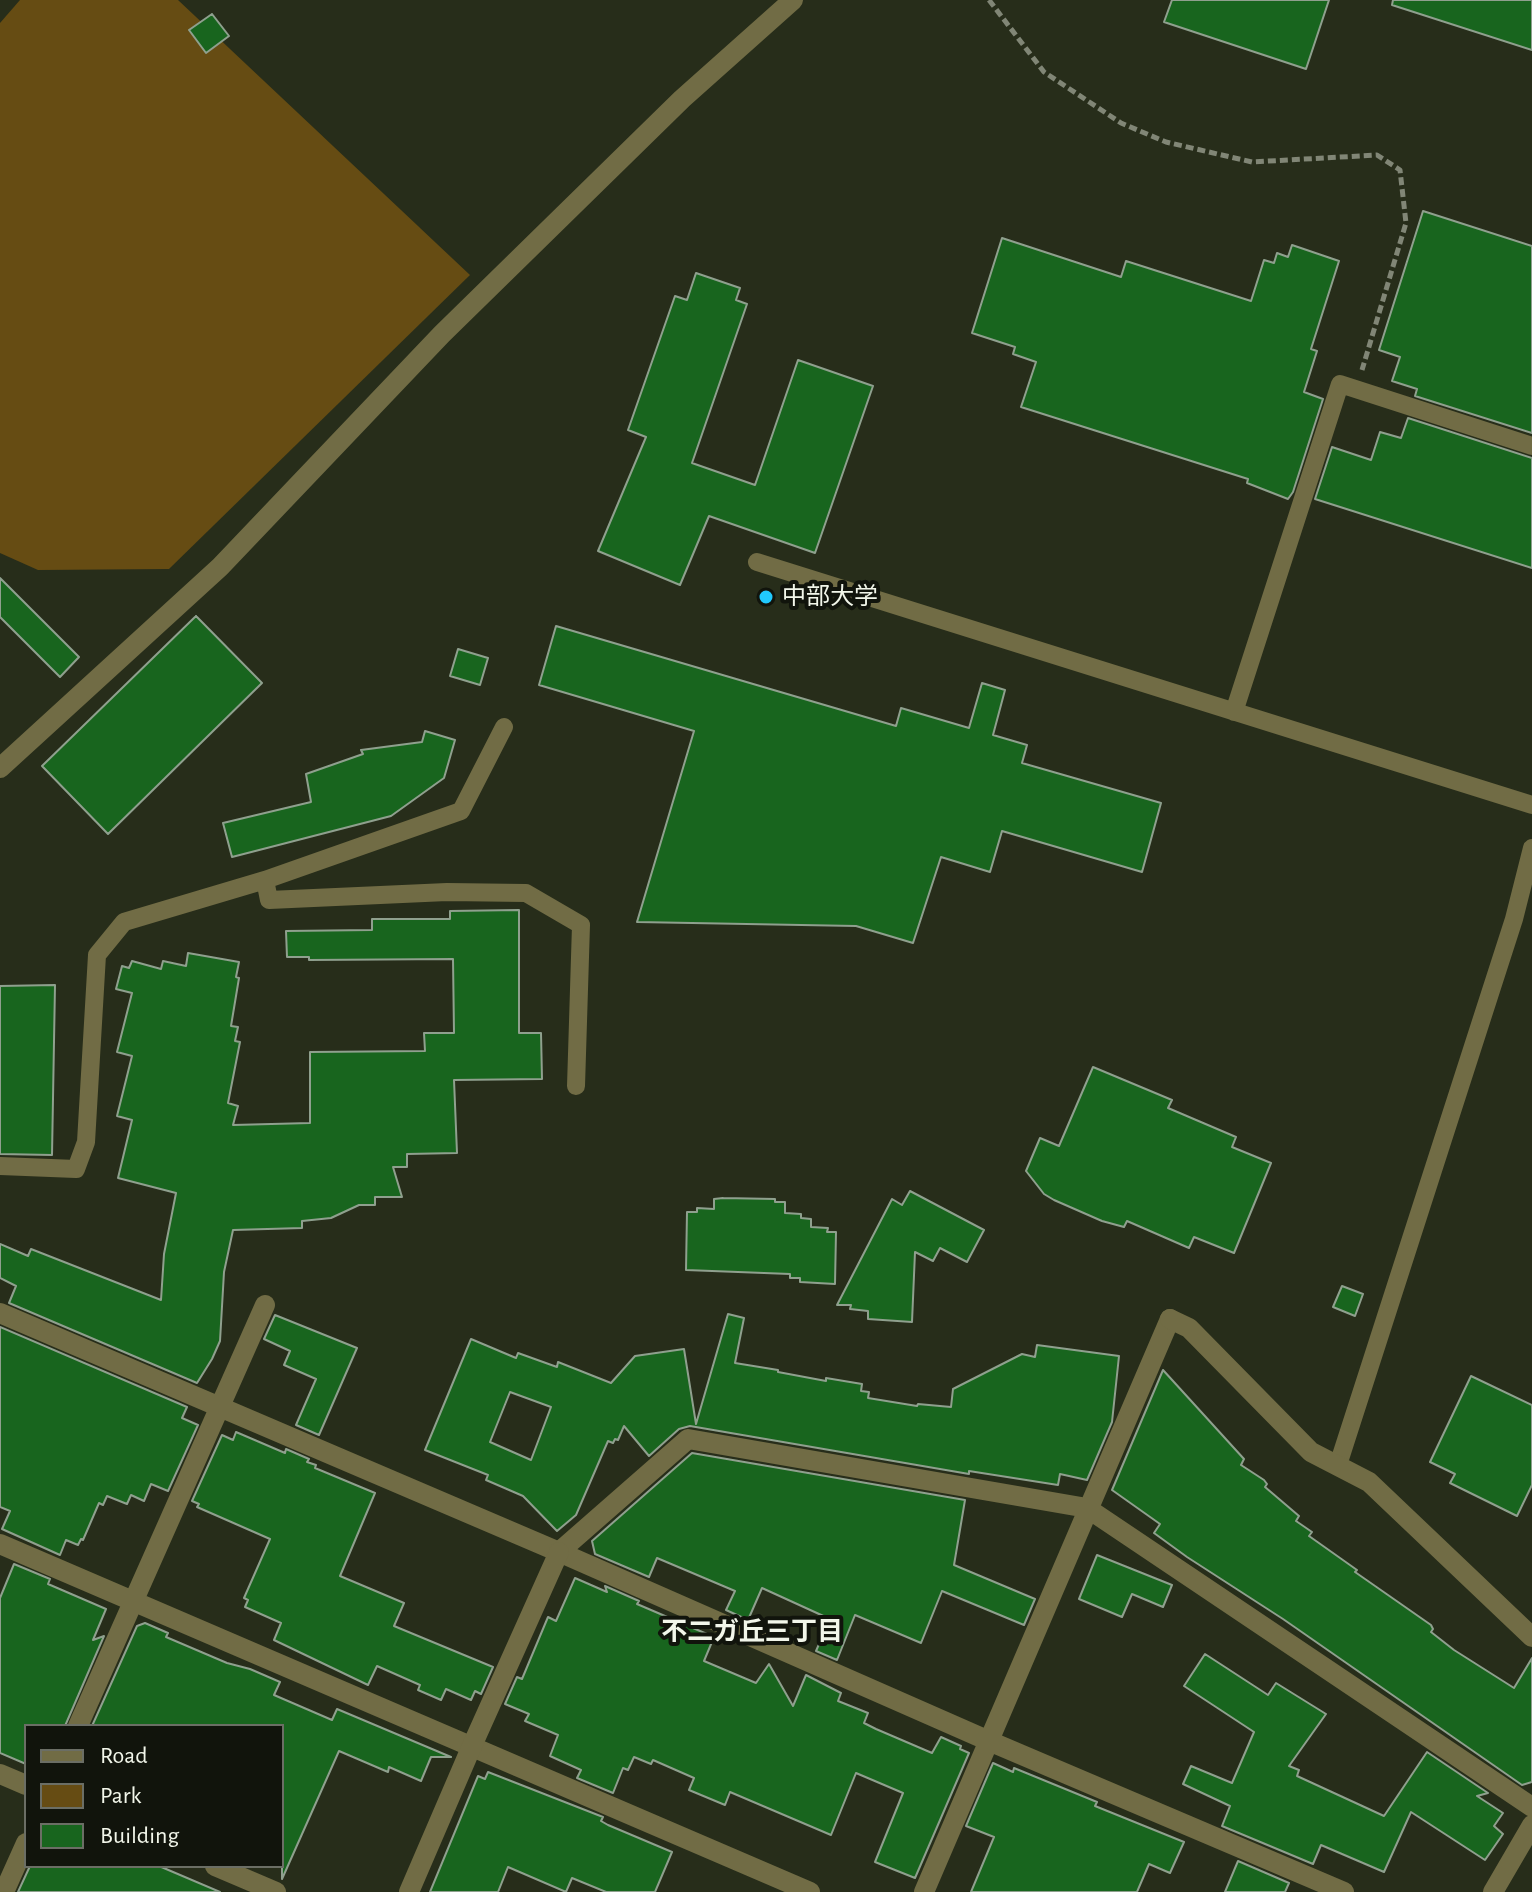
<!DOCTYPE html>
<html>
<head>
<meta charset="utf-8">
<style>
  body { margin:0 }
  #map { position:relative; width:1532px; height:1892px; overflow:hidden; background:#272d1a; font-family:"Alegreya Sans",sans-serif }
  canvas { display:block }
  .legend { position:absolute; left:24px; top:1724px; width:260px; height:144px; box-sizing:border-box; background:#11140c; border:2px solid #6b6e65; margin:0; padding:10px 14px; list-style:none; font-size:24px; color:#f2f6ea }
  .legend li { display:flex; align-items:center; gap:16px; height:40px }
  .legend b { width:40px; border:2px solid #6b6e65 }
</style>
</head>
<body>
<div id="map">
<canvas width="1532" height="1892"></canvas>
<ul class="legend">
<li><b style="height:10px;background:#716c45"></b>Road</li>
<li><b style="height:22px;background:#664c13"></b>Park</li>
<li><b style="height:22px;background:#18651e"></b>Building</li>
</ul>
</div>
<script>
const g = document.querySelector('canvas').getContext('2d');
g.lineJoin = 'round';
function paint(path, color) {
  g.fillStyle = color;
  g.fill(path, 'evenodd');
}
function toPath(rows) {
  const path = new Path2D();
  for (const r of rows) {
    path.moveTo(r[0], r[1]);
    for (let i = 2; i < r.length; i += 2) path.lineTo(r[i], r[i + 1]);
  }
  return path;
}
function trace(path, color, width, dash) {
  g.strokeStyle = color;
  g.lineWidth = width;
  g.lineCap = dash ? 'butt' : 'round';
  g.setLineDash(dash || []);
  g.stroke(path);
}
function write(font, color, halo, rows, align = 'center') {
  g.font = font + ' "Alegreya Sans","Noto Sans JP",sans-serif';
  g.lineWidth = 8;
  g.setLineDash([]);
  g.textBaseline = 'middle';
  g.strokeStyle = halo;
  g.fillStyle = color;
  for (const [text, x, y, turn = 0] of rows) {
    g.save();
    g.translate(x, y);
    g.rotate((+turn || 0) * Math.PI / 180);
    g.textAlign = isNaN(turn) ? turn : align;
    if (halo) g.strokeText(text, 0, 0);
    g.fillText(text, 0, 0);
    g.restore();
  }
}
paint(toPath([
  [20,0,178,0,470,275,169,569,38,570,0,553,0,23]
]), '#664c13');
const building = toPath([
  [1172,0,1329,0,1306,69,1164,22,1172,0],
  [1393,0,1532,0,1532,50,1392,5,1393,0],
  [212,14,229,36,206,53,189,30,212,14],
  [1423,211,1532,246,1532,433,1415,396,1417,389,1392,381,1400,357,1379,350,1423,211],
  [1002,238,1121,277,1126,261,1251,301,1264,260,1274,263,1277,253,1288,257,1292,245,1339,261,1311,349,1317,351,1304,392,1323,399,1293,492,1288,499,1247,483,1248,479,1021,407,1036,362,1013,354,1015,347,972,333,1002,238],
  [696,273,740,288,736,300,747,304,692,463,755,485,798,360,873,386,815,553,709,516,680,585,598,551,646,437,628,430,675,296,687,300,696,273],
  [1408,418,1532,458,1532,568,1315,499,1332,447,1371,460,1380,432,1401,438,1408,418],
  [0,578,79,657,60,677,0,617,0,578],
  [196,616,262,683,108,834,42,766,196,616],
  [556,626,896,726,901,708,969,728,982,683,1005,690,993,735,1027,745,1022,763,1161,803,1142,872,1002,831,990,872,941,857,913,943,856,926,637,922,694,731,539,685,556,626],
  [458,649,488,658,480,685,450,676,458,649],
  [425,731,455,740,444,778,391,816,232,857,223,823,311,802,306,774,363,754,361,750,422,742,425,731],
  [519,910,519,1033,541,1033,542,1079,454,1080,457,1153,407,1154,407,1167,393,1167,402,1197,375,1197,375,1205,359,1205,331,1218,302,1221,302,1228,233,1230,224,1272,220,1341,212,1359,197,1383,9,1303,16,1286,0,1278,0,1244,28,1256,31,1249,161,1300,164,1254,176,1193,118,1178,132,1120,117,1116,132,1056,117,1052,132,993,116,989,122,966,129,968,132,961,161,969,163,961,186,966,188,953,239,962,236,977,239,978,231,1026,238,1027,235,1041,240,1042,228,1103,238,1106,233,1125,310,1123,310,1052,425,1051,424,1033,454,1033,453,959,309,960,309,957,287,957,286,931,372,930,372,919,450,919,450,911,519,910],
  [55,985,52,1155,0,1154,0,986,55,985],
  [1093,1067,1172,1100,1168,1108,1236,1137,1232,1147,1271,1163,1234,1253,1194,1237,1189,1248,1127,1221,1124,1227,1102,1221,1054,1200,1044,1194,1026,1171,1040,1138,1059,1146,1093,1067],
  [910,1191,984,1230,967,1262,940,1248,933,1261,915,1252,912,1322,868,1319,868,1311,850,1309,851,1305,837,1305,892,1199,902,1205,910,1191],
  [723,1198,775,1199,775,1202,785,1202,785,1213,801,1214,801,1218,811,1219,811,1227,828,1228,827,1232,836,1232,835,1284,800,1282,800,1278,790,1278,790,1274,686,1270,687,1212,697,1212,697,1208,714,1209,714,1199,723,1198],
  [1342,1286,1363,1294,1355,1316,1333,1307,1342,1286],
  [728,1314,744,1318,735,1363,778,1370,778,1372,826,1381,826,1378,862,1384,861,1391,869,1392,868,1398,917,1406,918,1404,951,1407,953,1389,1022,1354,1035,1357,1037,1345,1119,1356,1112,1422,1087,1480,1060,1474,1058,1485,969,1471,969,1474,690,1426,679,1429,649,1456,624,1426,618,1440,615,1439,613,1443,608,1441,576,1515,557,1531,523,1496,486,1480,488,1475,425,1450,471,1339,516,1358,518,1353,557,1367,558,1362,611,1383,635,1356,684,1349,696,1424,728,1314],
  [510,1392,551,1407,531,1460,490,1442,510,1392],
  [275,1315,357,1348,319,1435,296,1425,316,1379,284,1365,290,1351,264,1339,275,1315],
  [0,1327,187,1407,182,1418,198,1425,168,1491,151,1484,144,1501,131,1495,127,1504,107,1496,103,1505,99,1503,83,1540,81,1539,78,1545,66,1540,60,1555,2,1529,10,1511,0,1507,0,1327],
  [1163,1370,1244,1459,1241,1465,1264,1480,1267,1484,1265,1487,1299,1516,1296,1521,1312,1532,1309,1536,1357,1570,1355,1572,1431,1625,1433,1629,1431,1632,1454,1650,1514,1688,1532,1658,1532,1782,1522,1785,1283,1619,1187,1557,1154,1533,1160,1524,1112,1490,1163,1370],
  [1471,1376,1532,1405,1532,1485,1517,1516,1450,1483,1455,1474,1430,1462,1471,1376],
  [236,1432,285,1453,286,1449,309,1459,307,1462,316,1465,315,1468,375,1493,340,1576,404,1603,394,1626,493,1667,481,1694,475,1691,471,1700,446,1689,441,1700,418,1690,420,1685,377,1666,368,1685,274,1640,281,1623,245,1607,248,1600,244,1598,270,1539,197,1507,199,1504,192,1501,222,1435,233,1440,236,1432],
  [692,1453,965,1500,954,1565,1035,1599,1024,1625,942,1591,921,1643,855,1615,837,1660,816,1651,830,1619,762,1588,748,1620,726,1610,735,1591,657,1558,649,1577,595,1554,592,1541,692,1453],
  [1097,1555,1172,1585,1163,1607,1132,1594,1122,1617,1079,1599,1097,1555],
  [14,1564,50,1579,48,1584,106,1609,93,1640,104,1636,65,1726,26,1726,26,1764,0,1753,0,1598,14,1564],
  [575,1578,607,1592,605,1586,639,1601,637,1604,714,1637,704,1661,756,1683,769,1664,793,1706,806,1675,841,1693,838,1701,868,1713,864,1723,876,1729,932,1753,941,1737,961,1746,960,1749,969,1753,915,1878,875,1862,903,1793,856,1773,831,1835,730,1792,725,1805,689,1790,694,1778,653,1760,651,1764,634,1757,628,1770,623,1768,613,1793,577,1778,581,1770,550,1756,558,1735,525,1721,529,1714,505,1704,517,1677,522,1679,548,1617,556,1621,575,1578],
  [145,1623,168,1633,166,1637,227,1663,250,1669,280,1682,274,1695,332,1720,337,1709,451,1757,431,1757,421,1781,389,1767,388,1772,339,1751,282,1879,282,1726,92,1726,137,1626,145,1623],
  [1205,1654,1268,1695,1276,1683,1326,1714,1289,1766,1299,1770,1297,1776,1384,1816,1427,1752,1488,1793,1477,1796,1503,1813,1494,1826,1503,1834,1485,1860,1411,1812,1384,1872,1321,1845,1313,1864,1222,1826,1230,1806,1183,1784,1191,1766,1232,1783,1254,1732,1184,1686,1205,1654],
  [993,1763,1013,1772,1014,1768,1097,1802,1095,1806,1184,1842,1170,1873,1149,1864,1137,1892,971,1892,994,1837,966,1826,993,1763],
  [488,1772,603,1817,601,1821,608,1825,672,1852,655,1892,606,1892,572,1878,566,1892,508,1867,498,1892,430,1892,478,1776,485,1779,488,1772],
  [1238,1861,1289,1883,1285,1892,1225,1892,1238,1861],
  [30,1866,159,1866,220,1892,18,1892,30,1866]
]);
paint(building, '#18651e');
trace(building, '#8fa08e', 2);
trace(toPath([
  [989,0,1044,72,1121,123,1166,142,1252,162,1377,155,1400,170,1406,223,1362,370]
]), '#818676', 5, [8, 4]);
trace(toPath([
  [757,562,1532,805],
  [1234,712,1340,384,1532,446],
  [265,880,269,900,447,892,526,893,581,925,576,1086],
  [0,1166,76,1169,86,1142,97,955,124,922,265,880,461,811,504,727],
  [1338,1465,1514,919,1532,848]
]), '#716c45', 18);
trace(toPath([
  [0,768,220,567,442,334,682,99,793,0],
  [0,1313,559,1552,989,1741,1344,1892],
  [0,1544,810,1892],
  [559,1552,688,1439,1087,1508,1532,1807],
  [78,1726,265,1305],
  [0,1774,26,1785],
  [215,1866,276,1892],
  [4,1892,26,1843],
  [924,1892,1170,1319],
  [1493,1892,1532,1825]
]), '#716c45', 20);
trace(toPath([
  [1170,1319,1189,1328,1311,1452,1369,1482,1532,1637],
  [409,1892,471,1748,559,1552]
]), '#716c45', 20);
for (const [x, y, r, color] of [
  [766,597,8,"#21c9fd"]
]) {
  const dot = new Path2D();
  dot.arc(x, y, r, 0, 2 * Math.PI);
  g.fillStyle = color;
  g.fill(dot);
  trace(dot, '#11140c', 3);
}
write('24px', '#f2f6ea', '#11140c', [
  ["中部大学",782,597]
], 'left');
write('bold 26px', '#f2f6ea', '#11140c', [
  ["不二ガ丘三丁目",752,1632]
]);
</script>
</body>
</html>
